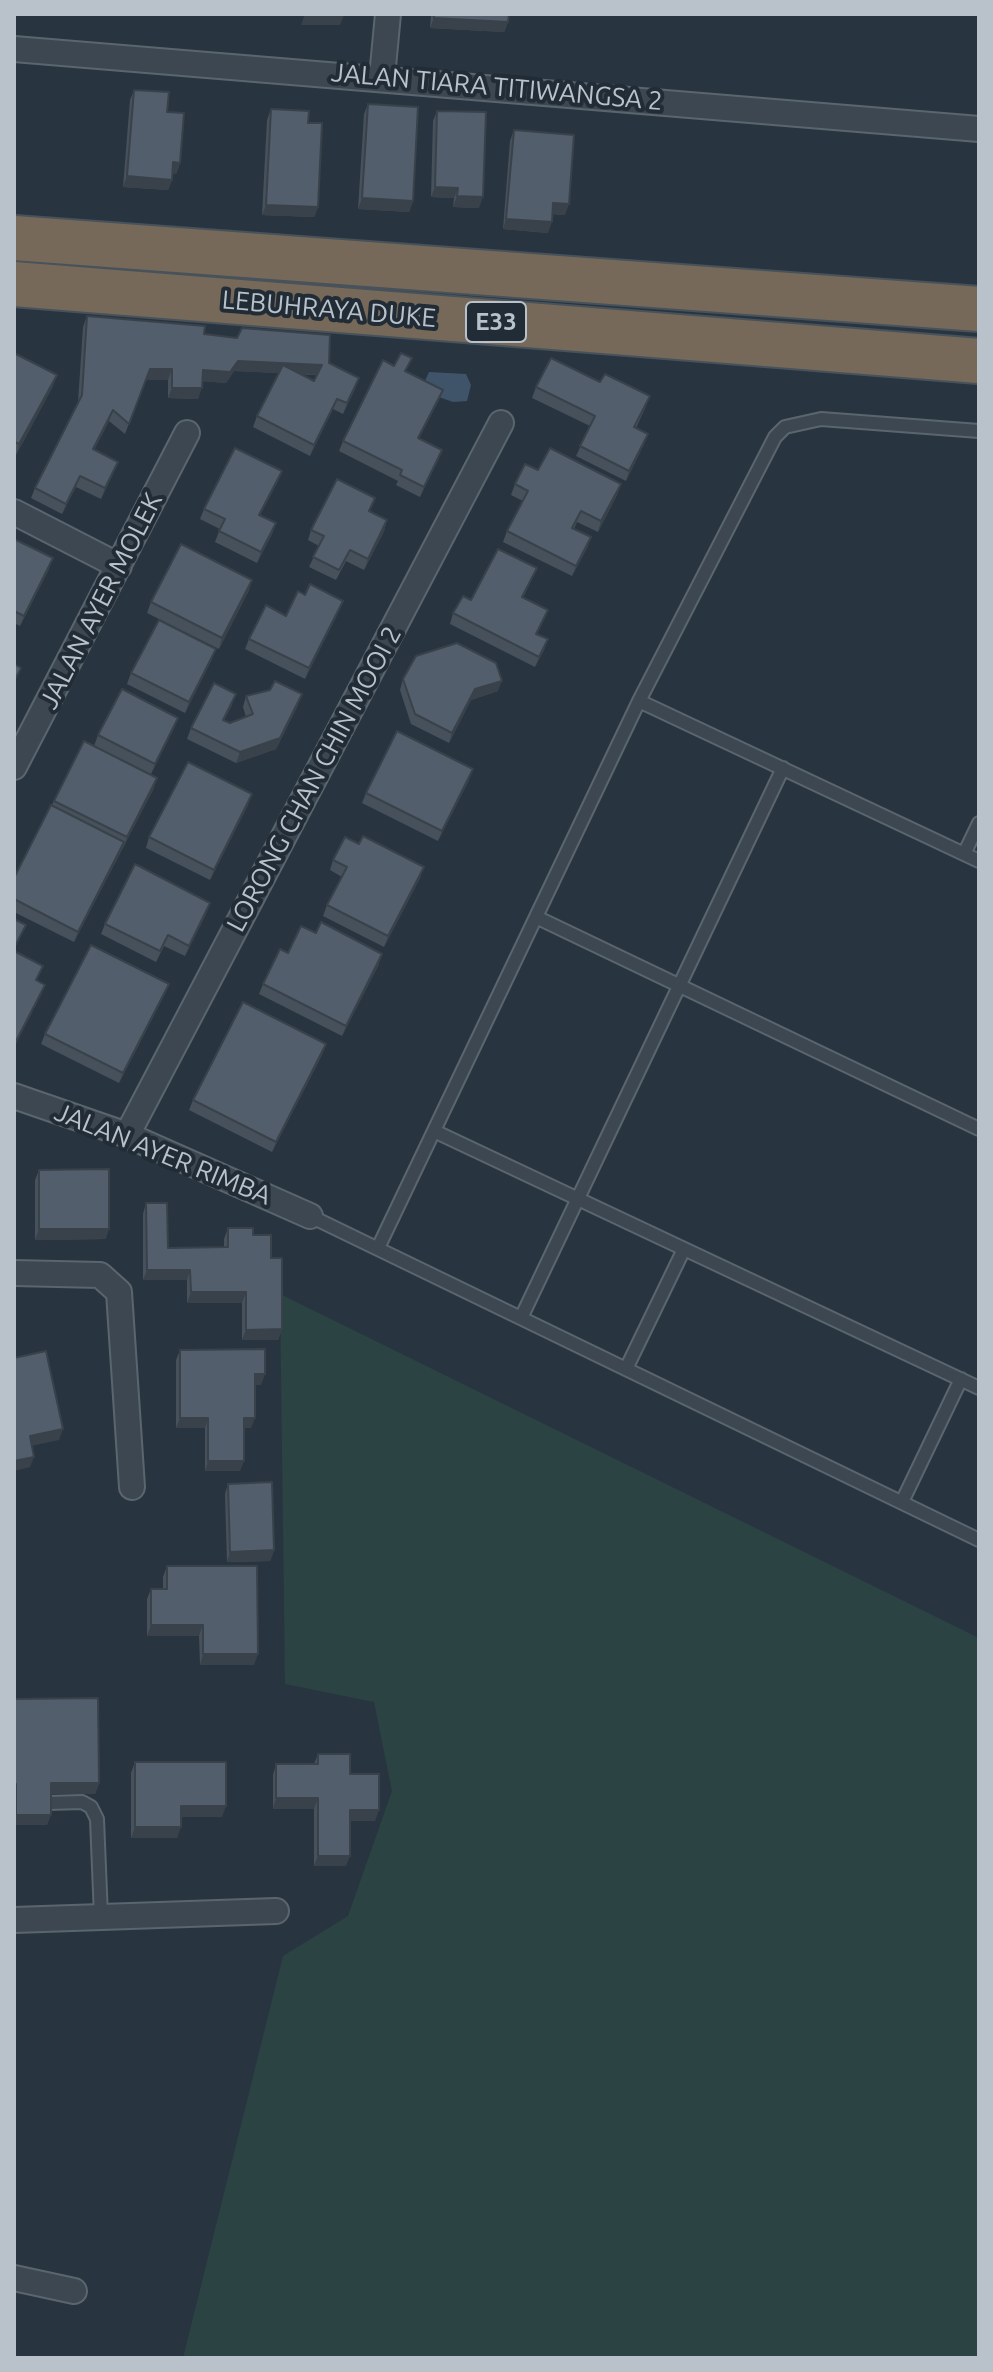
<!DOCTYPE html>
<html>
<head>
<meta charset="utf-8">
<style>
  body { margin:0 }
  #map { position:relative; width:993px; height:2372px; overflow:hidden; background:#283541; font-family:Ubuntu,sans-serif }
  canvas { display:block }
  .frame { position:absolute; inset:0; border:16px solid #b9c2cb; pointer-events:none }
</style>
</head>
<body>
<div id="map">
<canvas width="993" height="2372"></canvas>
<div class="frame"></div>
</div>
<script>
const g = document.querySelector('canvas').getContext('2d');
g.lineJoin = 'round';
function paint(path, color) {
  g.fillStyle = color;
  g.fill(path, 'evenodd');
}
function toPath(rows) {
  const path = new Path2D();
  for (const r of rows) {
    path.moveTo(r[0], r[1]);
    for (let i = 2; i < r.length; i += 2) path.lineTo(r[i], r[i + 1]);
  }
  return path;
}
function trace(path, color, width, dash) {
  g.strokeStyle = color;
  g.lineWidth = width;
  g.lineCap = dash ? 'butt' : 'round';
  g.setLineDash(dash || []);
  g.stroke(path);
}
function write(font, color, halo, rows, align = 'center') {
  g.font = font + ' Ubuntu,sans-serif';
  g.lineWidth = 8;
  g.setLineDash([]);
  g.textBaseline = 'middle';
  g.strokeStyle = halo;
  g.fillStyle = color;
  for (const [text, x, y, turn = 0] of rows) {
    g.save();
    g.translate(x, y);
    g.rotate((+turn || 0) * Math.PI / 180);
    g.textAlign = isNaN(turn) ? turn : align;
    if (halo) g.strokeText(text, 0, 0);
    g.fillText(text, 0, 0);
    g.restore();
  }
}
paint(toPath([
  [280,1294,979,1638,979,2358,183,2358,283,1956,348,1916,392,1791,374,1702,285,1684]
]), '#2b4343');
paint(toPath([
  [429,372,466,374,471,385,467,401,453,402,436,396,423,385]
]), '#405469');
const lane = toPath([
  [639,701,979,861],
  [964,854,979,823],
  [536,917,979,1129],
  [434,1131,979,1388],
  [310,1216,979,1540],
  [378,1248,639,701,775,437,785,427,821,419,979,431],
  [521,1318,783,768],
  [626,1369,684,1249],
  [902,1502,961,1379],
  [14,1804,82,1802,91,1807,97,1819,101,1917]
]);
const street = toPath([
  [14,49,979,129],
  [382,77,388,14],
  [14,512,119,566],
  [14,767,187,433],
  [14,1096,127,1135,310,1216],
  [127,1135,501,423],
  [14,1273,100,1275,119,1292,132,1487],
  [14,1920,276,1911],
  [14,2278,74,2291]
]);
const highway = toPath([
  [14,238,979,309],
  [14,284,979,361]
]);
trace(lane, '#5a656e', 16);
trace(street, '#5a656e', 28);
trace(highway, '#47525b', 48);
trace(lane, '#3d4751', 12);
trace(street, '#3d4751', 24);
trace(highway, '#76695a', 44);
paint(toPath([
  [431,14,509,14,508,22,504,32,430,28],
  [134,90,167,112,180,163,176,174,173,173,172,180,168,190,123,187,130,100],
  [368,104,413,201,409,212,358,209,364,114],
  [271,109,308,123,318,207,314,217,262,215,267,120],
  [437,111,479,208,453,207,454,198,431,197,433,121],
  [514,130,565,215,552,214,548,233,503,229,510,141],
  [87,316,204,334,329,363,355,389,343,414,333,409,310,456,253,427,257,416,279,373,234,371,226,383,202,381,198,399,168,398,168,380,146,380,125,434,109,421,94,450,114,472,101,499,76,487,62,514,31,498,35,488,78,402,83,327],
  [302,374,308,375,317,375,314,381],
  [14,353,53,386,16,455,14,454],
  [406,372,439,400,419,438,442,450,420,497,396,485,398,481,339,451,343,441],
  [536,387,646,406,636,428,644,444,626,481,576,456,590,426,532,398],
  [538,470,617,495,598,532,577,522,574,529,591,537,587,548,572,576,503,542,507,531,523,501,511,495,515,484],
  [282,471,278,481,260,515,276,523,272,534,257,563,215,542,220,529,200,519,204,509],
  [370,512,387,520,384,531,364,570,346,561,336,580,309,567,319,546,308,540,311,530],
  [14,539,49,569,20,626,14,623],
  [537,568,523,598,548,610,537,634,548,639,544,650,535,667,450,624,453,613,471,600],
  [252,580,249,590,219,649,147,613,151,602],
  [305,595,343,601,339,611,305,679,245,649,249,639,286,616],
  [212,659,185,713,127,684,131,673],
  [403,679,498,691,471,700,449,743,411,724,400,690],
  [246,696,298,705,276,749,236,763,187,739,191,728,232,705,224,720,230,723,246,717,243,707],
  [174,728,151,774,94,746,98,735],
  [469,780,438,841,362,803,366,793],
  [154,788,74,942,14,912,14,878,54,801],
  [248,805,210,880,146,848,149,837],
  [333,860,420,878,384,947,323,916,327,905,342,877,330,870],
  [206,914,185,956,164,946,156,962,101,934,105,924],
  [288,953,379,964,342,1036,259,994,263,984],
  [165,994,119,1083,41,1044,45,1034],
  [322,1055,272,1152,189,1110,193,1100],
  [39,1170,106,1239,35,1240,35,1180],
  [146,1203,168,1248,224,1247,224,1239,228,1228,253,1235,271,1258,282,1329,278,1340,242,1340,242,1303,187,1303,187,1280,143,1280,143,1214],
  [180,1350,261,1385,255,1385,251,1428,244,1428,240,1471,205,1471,205,1428,176,1428,176,1360],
  [228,1484,274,1550,270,1561,227,1562,225,1494],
  [167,1566,254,1665,200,1665,199,1636,147,1636,147,1599,151,1589,163,1589,163,1577],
  [14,1699,99,1783,95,1794,51,1794,47,1825,14,1825],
  [318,1754,350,1774,375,1821,350,1821,346,1866,314,1866,314,1809,273,1809,273,1775,276,1764,314,1764],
  [135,1762,222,1817,181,1817,177,1838,131,1838,131,1773]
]), '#47515c');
paint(toPath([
  [258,14,303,14,302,16,257,15],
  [305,14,344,15,340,25,301,25],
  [434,18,508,22,504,32,430,28],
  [173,162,180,163,176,174,170,173],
  [127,176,172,180,168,190,123,187],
  [435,187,458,188,454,198,431,197],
  [457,196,483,197,479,208,453,207],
  [362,198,413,201,409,212,358,209],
  [553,203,569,204,565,215,550,214],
  [266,205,318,207,314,217,262,215],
  [506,219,552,222,548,233,503,229],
  [238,361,322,365,319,375,234,371,226,383,199,381,203,370],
  [150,369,172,369,168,380,146,380,125,434],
  [57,375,53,386,16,455,19,444],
  [359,378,355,389,343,414,347,403],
  [172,388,202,388,198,399,168,398],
  [443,390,439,400,414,448,418,438],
  [337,399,333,409,310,456,314,445],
  [113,410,109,421,89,460,93,449],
  [648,434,644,444,626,481,629,471],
  [442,450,438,461,420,497,424,487],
  [118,462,114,472,101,499,105,488],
  [282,471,278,481,255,525,259,515],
  [80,476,76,487,62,514,66,504],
  [621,484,617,495,598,532,601,521],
  [387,520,384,531,364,570,368,559],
  [276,523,272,534,257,563,261,552],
  [591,537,587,548,572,576,576,566],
  [53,558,49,569,20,626,24,616],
  [252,580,249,590,219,649,222,638],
  [343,601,339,611,305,679,309,668],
  [548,639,544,650,535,667,539,657],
  [216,649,212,659,185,713,189,702],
  [502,681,498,691,471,700,449,743,452,733,475,689],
  [302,694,298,705,276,749,236,763,240,752],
  [178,718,174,728,151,774,155,764],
  [473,769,469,780,438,841,442,831],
  [157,778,154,788,123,848,127,837],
  [252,794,248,805,210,880,214,870],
  [124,842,120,853,74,942,78,932],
  [424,867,420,878,384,947,388,936],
  [210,903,206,914,185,956,189,946],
  [382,954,379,964,342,1036,346,1026],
  [169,984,165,994,119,1083,123,1073],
  [45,985,41,995,14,1048,14,1045],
  [326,1044,322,1055,272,1152,276,1142],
  [39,1229,109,1229,106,1239,35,1240],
  [147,1270,190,1270,187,1280,143,1280],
  [191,1292,246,1292,242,1303,187,1303],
  [282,1329,278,1340,242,1340,246,1330],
  [255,1374,265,1374,261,1385,251,1385],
  [180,1418,208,1418,205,1428,176,1428],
  [244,1418,255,1418,251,1428,240,1428],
  [63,1429,59,1440,26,1447,30,1436],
  [34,1457,30,1467,14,1471,14,1461],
  [208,1461,244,1461,240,1471,205,1471],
  [274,1550,270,1561,227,1562,230,1552],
  [151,1625,203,1625,199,1636,147,1636],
  [203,1654,258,1654,254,1665,200,1665],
  [51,1783,99,1783,95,1794,47,1794],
  [276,1798,318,1798,314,1809,273,1809],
  [181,1806,226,1806,222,1817,177,1817],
  [350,1810,379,1810,375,1821,346,1821],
  [16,1815,51,1815,47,1825,14,1825],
  [135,1827,181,1827,177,1838,131,1838],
  [318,1856,350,1856,346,1866,314,1866]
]), '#39424b');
const building = toPath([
  [434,14,509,14,508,22,434,18,434,14],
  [134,90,169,92,167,112,184,113,180,163,173,162,172,180,127,176,134,90],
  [368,104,418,107,413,201,362,198,368,104],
  [271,109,309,111,308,123,322,123,318,207,266,205,271,109],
  [437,111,486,112,483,197,457,196,458,188,435,187,437,111],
  [514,130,574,135,569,204,553,203,552,222,506,219,514,130],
  [87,316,205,326,204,334,237,338,242,328,330,335,329,363,359,378,347,403,337,399,314,445,257,416,283,365,314,381,322,365,238,361,230,372,203,370,202,388,172,388,172,369,150,369,129,424,113,410,93,449,118,462,105,488,80,476,66,504,35,488,82,395,87,316],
  [14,353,57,375,19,444,14,441,14,353],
  [401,353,412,358,405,371,443,390,418,438,442,450,424,487,400,475,402,470,343,441,383,360,394,366,401,353],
  [551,358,600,382,605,374,650,396,634,427,648,434,629,471,580,446,595,416,536,387,551,358],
  [235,448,282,471,259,515,276,523,261,552,219,531,225,519,204,509,235,448],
  [550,448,621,484,601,521,581,511,572,528,591,537,576,566,507,531,528,491,515,484,525,464,538,470,550,448],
  [337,479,375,498,369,511,387,520,368,559,350,550,339,570,313,557,324,536,311,530,337,479],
  [14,539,53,558,24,616,14,611,14,539],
  [181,544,252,580,222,638,151,602,181,544],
  [498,549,537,568,522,597,548,610,536,634,548,639,539,657,453,613,463,596,471,600,498,549],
  [310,584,343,601,309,668,249,639,266,605,286,616,298,591,305,595,310,584],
  [159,620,216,649,189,702,131,673,159,620],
  [457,643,496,663,502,681,475,689,452,733,415,714,403,679,416,656,457,643],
  [14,664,21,668,14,681,14,664],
  [275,681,302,694,280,738,240,752,191,728,214,683,236,694,223,720,230,723,253,714,246,696,270,690,275,681],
  [122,689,178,718,155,764,98,735,122,689],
  [397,731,473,769,442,831,366,793,397,731],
  [84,741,157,778,127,837,54,801,84,741],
  [188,762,252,794,214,870,149,837,188,762],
  [51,805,124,842,78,932,14,899,14,878,51,805],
  [363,836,424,867,388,936,327,905,347,867,333,860,345,837,359,844,363,836],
  [135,864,210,903,189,946,168,935,160,951,105,924,135,864],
  [14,919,26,925,14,948,14,919],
  [321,922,382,954,346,1026,263,984,280,949,288,953,301,926,316,933,321,922],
  [91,945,169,984,123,1073,45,1034,91,945],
  [14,951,43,966,36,980,45,985,14,1045,14,951],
  [243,1002,326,1044,276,1142,193,1100,243,1002],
  [109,1169,109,1229,39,1229,39,1170,109,1169],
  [146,1203,167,1203,168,1248,228,1247,228,1228,253,1228,253,1235,271,1235,271,1258,282,1258,282,1329,246,1330,246,1292,191,1292,190,1270,147,1270,146,1203],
  [265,1349,265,1374,255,1374,255,1418,244,1418,244,1461,208,1461,208,1418,180,1418,180,1350,265,1349],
  [46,1351,63,1429,30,1436,34,1457,14,1461,14,1358,46,1351],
  [272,1482,274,1550,230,1552,228,1484,272,1482],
  [167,1566,257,1566,258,1654,203,1654,203,1625,151,1625,151,1589,167,1589,167,1566],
  [98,1698,99,1783,51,1783,51,1815,16,1815,16,1784,14,1784,14,1699,98,1698],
  [318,1754,350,1754,350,1774,379,1774,379,1810,350,1810,350,1856,318,1856,318,1798,276,1798,276,1764,318,1764,318,1754],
  [135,1762,226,1762,226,1806,181,1806,181,1827,135,1827,135,1762]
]);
paint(building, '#525e6b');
trace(building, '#39424b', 2);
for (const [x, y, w] of [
  [496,322,60]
]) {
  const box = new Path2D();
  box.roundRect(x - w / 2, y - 20, w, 40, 6);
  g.fillStyle = '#212c36';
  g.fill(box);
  trace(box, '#b9c2cb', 2);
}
write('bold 24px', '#b9c2cb', null, [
  ["E33",496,322]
]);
write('26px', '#b9c2cb', '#212c36', [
  ["JALAN TIARA TITIWANGSA 2",497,87,5],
  ["LEBUHRAYA DUKE",329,309,5],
  ["JALAN AYER MOLEK",101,601,-63],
  ["LORONG CHAN CHIN MOOI 2",314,779,-62],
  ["JALAN AYER RIMBA",163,1154,22]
]);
</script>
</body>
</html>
